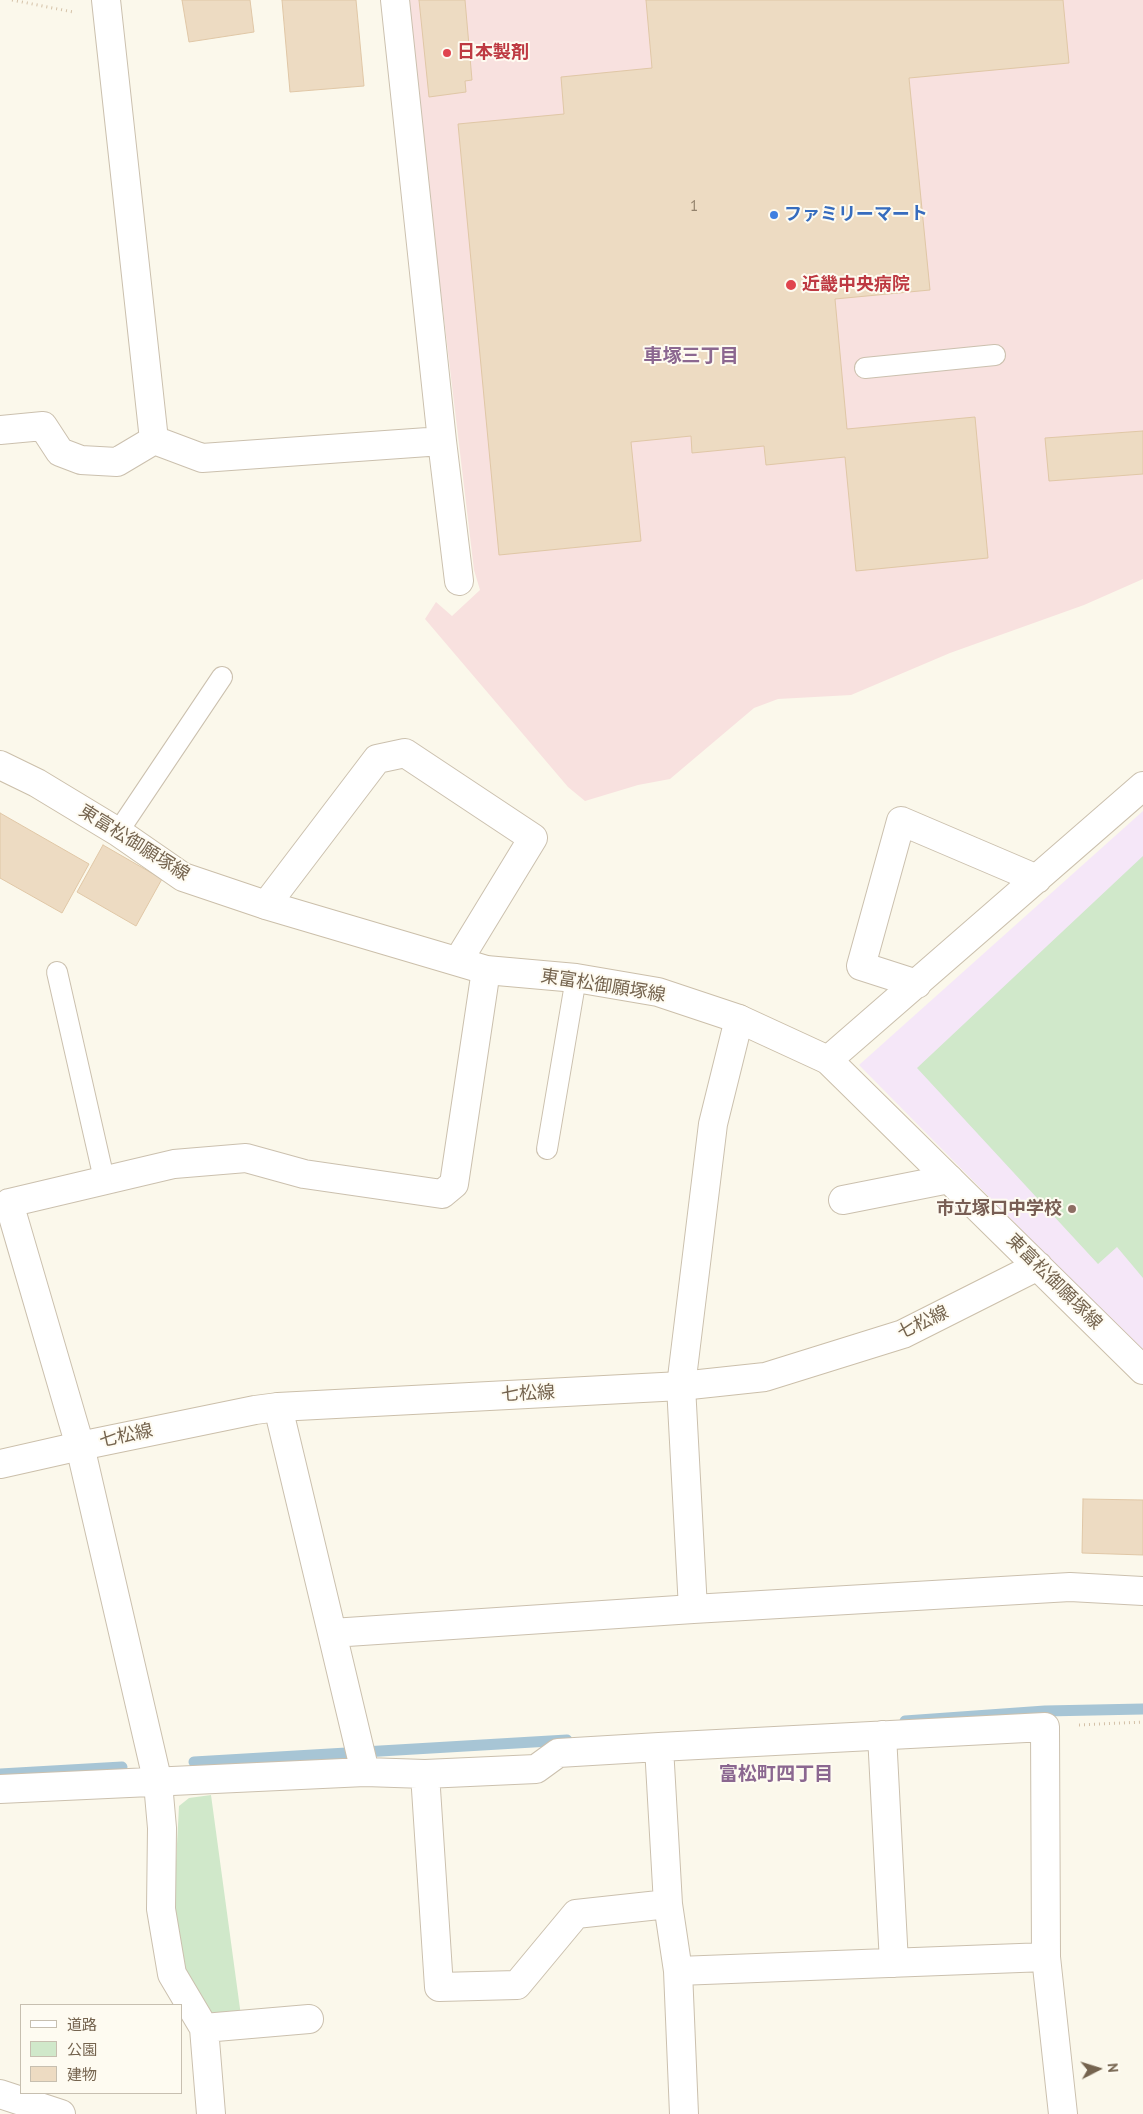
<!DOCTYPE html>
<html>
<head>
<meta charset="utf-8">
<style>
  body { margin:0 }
  #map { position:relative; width:1143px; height:2114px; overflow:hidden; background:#fbf8eb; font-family:"PT Sans","Noto Sans JP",sans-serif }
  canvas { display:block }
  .legend { position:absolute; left:20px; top:2004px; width:162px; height:90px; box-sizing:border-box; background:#fefbf1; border:1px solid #c7bfb0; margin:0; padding:6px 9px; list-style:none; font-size:15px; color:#75644f }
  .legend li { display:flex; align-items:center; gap:10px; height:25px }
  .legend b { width:25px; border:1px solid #c7bfb0 }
  .north { position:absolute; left:1073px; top:2044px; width:50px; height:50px; -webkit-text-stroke:4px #fefbf1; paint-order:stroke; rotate:85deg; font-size:14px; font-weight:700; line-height:20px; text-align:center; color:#75644f }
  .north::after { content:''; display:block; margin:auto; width:18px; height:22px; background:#75644f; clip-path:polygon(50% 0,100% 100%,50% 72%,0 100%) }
</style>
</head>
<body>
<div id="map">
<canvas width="1143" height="2114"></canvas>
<ul class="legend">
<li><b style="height:6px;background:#fff"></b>道路</li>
<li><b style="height:14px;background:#d0e8ca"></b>公園</li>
<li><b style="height:14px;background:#eddbc2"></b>建物</li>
</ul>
<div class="north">N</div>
</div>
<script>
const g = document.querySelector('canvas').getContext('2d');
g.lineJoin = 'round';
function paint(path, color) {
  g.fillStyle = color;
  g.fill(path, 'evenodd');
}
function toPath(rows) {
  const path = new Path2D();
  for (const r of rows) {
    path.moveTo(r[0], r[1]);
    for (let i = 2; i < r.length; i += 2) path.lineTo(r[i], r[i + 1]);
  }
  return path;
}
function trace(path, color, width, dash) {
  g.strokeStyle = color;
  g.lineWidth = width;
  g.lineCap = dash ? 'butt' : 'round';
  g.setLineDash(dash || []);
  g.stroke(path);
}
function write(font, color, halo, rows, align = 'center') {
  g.font = font + ' "PT Sans","Noto Sans JP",sans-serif';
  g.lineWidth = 4;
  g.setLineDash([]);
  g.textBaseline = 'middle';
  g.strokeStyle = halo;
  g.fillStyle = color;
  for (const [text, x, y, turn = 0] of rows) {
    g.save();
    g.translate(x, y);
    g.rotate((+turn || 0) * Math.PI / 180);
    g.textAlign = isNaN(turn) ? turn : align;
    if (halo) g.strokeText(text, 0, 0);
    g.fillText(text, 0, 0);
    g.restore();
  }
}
paint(toPath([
  [1143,811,1143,1353,859,1065]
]), '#f5e7f8');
paint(toPath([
  [406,0,1143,0,1143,579,1084,605,950,653,851,695,778,699,754,708,670,779,638,785,585,801,568,787,425,619,436,602,452,616,480,590,474,570]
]), '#f8e1df');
paint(toPath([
  [1143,856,1143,1278,1117,1247,1098,1264,917,1068],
  [211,1795,241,2016,225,2017,205,2011,186,1970,174,1901,179,1806,189,1798]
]), '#d0e8ca');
trace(toPath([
  [905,1721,1045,1711,1143,1709],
  [194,1762,567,1740],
  [0,1774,122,1767]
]), '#a7c5d5', 11);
const building = toPath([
  [182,0,250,0,254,32,189,42,182,0],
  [282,0,356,0,364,86,290,92,282,0],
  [419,0,465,0,472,80,465,81,466,92,429,97,419,0],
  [646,0,1063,0,1069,63,909,78,930,290,835,299,847,429,975,417,988,558,856,571,845,457,766,465,764,446,692,453,691,436,631,442,641,541,499,555,458,124,564,114,561,77,652,68,646,0],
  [1143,431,1143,474,1049,481,1045,438,1143,431],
  [0,813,89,864,62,913,0,878,0,813],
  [103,845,162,879,136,926,77,892,103,845],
  [1083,1499,1143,1500,1143,1555,1082,1553,1083,1499]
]);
paint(building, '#eddbc2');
trace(building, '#e0c7a6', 1);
const lane = toPath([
  [865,368,995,355],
  [118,832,222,677],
  [57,972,104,1179],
  [547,1149,576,978]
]);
const street = toPath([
  [106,0,154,440,202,458,442,441],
  [395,0,442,441,459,581],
  [0,430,43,426,60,452,81,460,117,462,154,440],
  [266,905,377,759,405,753,533,838,458,961],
  [917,984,861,966,901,821,1037,879],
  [828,1060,1143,786],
  [843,1200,949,1179],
  [278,1407,332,1633],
  [693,1609,681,1386,713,1124,739,1019],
  [882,1735,894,1963],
  [659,1747,1045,1727,1046,1957,1063,2114],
  [365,1772,332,1633,693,1609,1070,1587,1143,1591],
  [425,1774,439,1987,517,1985,576,1914,668,1904],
  [0,1789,365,1772,425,1774,536,1769,558,1753,659,1747,668,1904,678,1971,684,2114],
  [678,1971,1046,1957],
  [204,2028,309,2019],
  [0,2094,61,2114],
  [211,2114,204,2028,172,1974,161,1909,162,1828,158,1783,80,1446,9,1203,174,1164,246,1158,304,1174,442,1194,454,1184,486,970]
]);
const secondary = toPath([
  [0,765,37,783,118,832,183,877,266,905,486,970,576,978,658,992,739,1019,828,1060,1143,1370],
  [0,1464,80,1446,255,1410,278,1407,681,1386,765,1377,903,1334,1038,1266]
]);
trace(lane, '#cbc0ae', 22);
trace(street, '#cbc0ae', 30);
trace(secondary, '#cbbfaa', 30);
trace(toPath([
  [12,0,73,12],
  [1079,1725,1143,1722]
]), '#d4c1a7', 3, [1, 4]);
trace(lane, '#fff', 20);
trace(street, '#fff', 28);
trace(secondary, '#fff', 28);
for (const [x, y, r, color] of [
  [447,53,5,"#e0444e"],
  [774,215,5,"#3f7fe0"],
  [791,285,6,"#e0444e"],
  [1072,1209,5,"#8d6e63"]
]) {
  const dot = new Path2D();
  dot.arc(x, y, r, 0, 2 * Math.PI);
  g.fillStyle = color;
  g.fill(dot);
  trace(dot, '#fefbf1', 2);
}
write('15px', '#93826c', null, [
  ["1",694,207]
]);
write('bold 18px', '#be3a42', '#fefbf1', [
  ["日本製剤",457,53],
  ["近畿中央病院",802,285]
], 'left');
write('bold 18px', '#366cbe', '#fefbf1', [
  ["ファミリーマート",784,215]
], 'left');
write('18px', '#75644f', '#fefbf1', [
  ["東富松御願塚線",134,843,32],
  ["東富松御願塚線",603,986,9],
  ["東富松御願塚線",1054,1282,45],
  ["七松線",923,1323,-25],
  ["七松線",528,1394,-3],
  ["七松線",126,1436,-12]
]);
write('bold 18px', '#785e54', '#fefbf1', [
  ["市立塚口中学校",1062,1209]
], 'right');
write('bold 19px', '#8b6790', '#fefbf1', [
  ["車塚三丁目",691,357],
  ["富松町四丁目",776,1775]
]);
</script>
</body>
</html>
